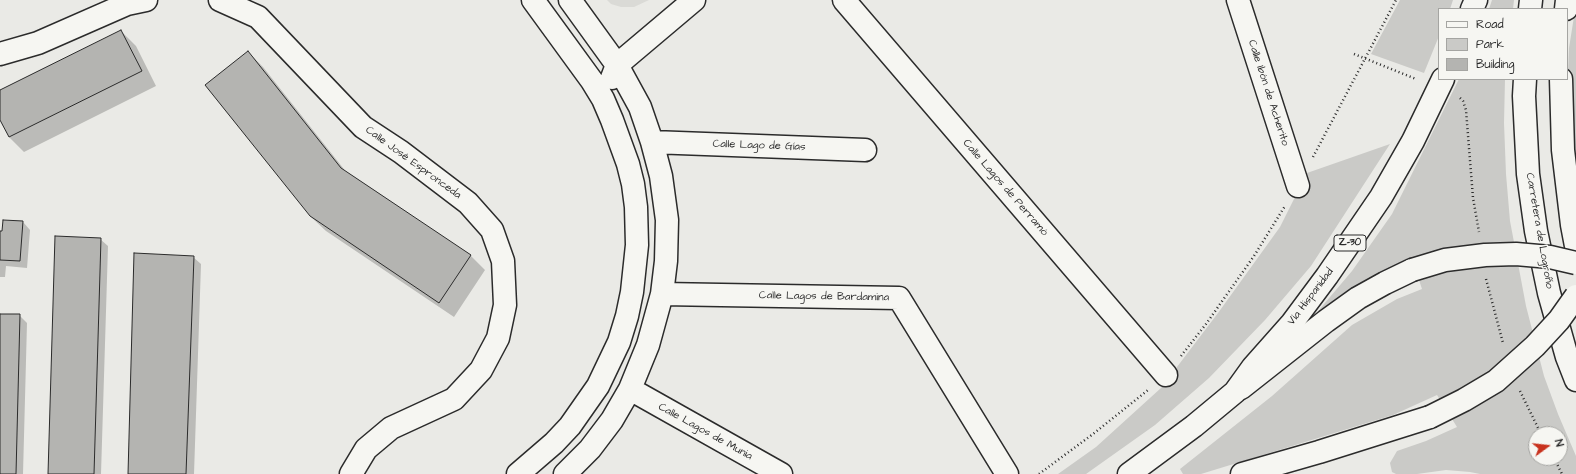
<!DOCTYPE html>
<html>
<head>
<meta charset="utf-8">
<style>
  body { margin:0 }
  #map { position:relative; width:1576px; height:474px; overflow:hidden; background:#eaeae6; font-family:"Architects Daughter",sans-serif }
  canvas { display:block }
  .legend { position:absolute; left:1438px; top:8px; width:130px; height:72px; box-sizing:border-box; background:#f6f6f2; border:1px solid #a5a5a2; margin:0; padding:5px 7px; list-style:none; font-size:12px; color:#2b2b2b }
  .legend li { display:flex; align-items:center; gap:8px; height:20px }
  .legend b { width:20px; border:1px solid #a5a5a2 }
  .north { position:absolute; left:1528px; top:426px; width:40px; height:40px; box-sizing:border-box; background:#f6f6f2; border:1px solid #a5a5a2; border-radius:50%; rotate:75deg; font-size:11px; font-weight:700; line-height:16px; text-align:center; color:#2b2b2b }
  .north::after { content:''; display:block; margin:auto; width:14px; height:18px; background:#c8321e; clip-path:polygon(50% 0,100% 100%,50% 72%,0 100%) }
</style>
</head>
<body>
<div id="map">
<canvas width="1576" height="474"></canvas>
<ul class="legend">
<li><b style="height:5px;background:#f6f6f2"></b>Road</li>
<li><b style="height:11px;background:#cacac7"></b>Park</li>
<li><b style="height:11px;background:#b4b4b1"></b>Building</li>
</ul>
<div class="north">N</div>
</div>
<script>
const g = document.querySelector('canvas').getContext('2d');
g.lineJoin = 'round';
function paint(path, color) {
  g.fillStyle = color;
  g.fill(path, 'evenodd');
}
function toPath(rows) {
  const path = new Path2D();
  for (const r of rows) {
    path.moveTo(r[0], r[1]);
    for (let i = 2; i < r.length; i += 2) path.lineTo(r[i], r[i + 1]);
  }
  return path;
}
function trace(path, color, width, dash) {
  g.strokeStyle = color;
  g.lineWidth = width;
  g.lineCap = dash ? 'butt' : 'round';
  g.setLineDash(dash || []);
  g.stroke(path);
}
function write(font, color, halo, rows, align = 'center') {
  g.font = font + ' "Architects Daughter",sans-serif';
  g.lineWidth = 3;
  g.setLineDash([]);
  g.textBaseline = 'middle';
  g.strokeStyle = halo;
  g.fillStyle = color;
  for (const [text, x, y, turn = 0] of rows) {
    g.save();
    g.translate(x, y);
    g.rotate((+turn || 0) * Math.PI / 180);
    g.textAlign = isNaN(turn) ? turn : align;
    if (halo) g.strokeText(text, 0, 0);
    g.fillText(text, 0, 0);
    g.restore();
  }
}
paint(toPath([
  [607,0,649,0,634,7,621,7,611,4]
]), '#dadad6');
paint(toPath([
  [1400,0,1453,0,1450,9,1439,9,1439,36,1424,73,1371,54],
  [1492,0,1514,0,1513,9,1489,9],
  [1576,4,1576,195,1567,96,1569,48],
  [1459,79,1505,79,1504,123,1506,174,1510,221,1526,306,1544,376,1558,414,1576,456,1576,474,1480,474,1470,472,1446,470,1417,474,1396,474,1392,472,1390,463,1397,451,1426,441,1457,427,1437,395,1393,415,1201,474,1183,474,1180,469,1272,396,1352,325,1397,299,1422,289,1412,259,1386,269,1319,310,1352,271,1392,214],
  [1536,434,1560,434,1560,458,1536,458],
  [1390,144,1311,266,1265,320,1209,378,1155,425,1086,474,1058,474,1096,447,1161,388,1218,313,1280,227,1307,173]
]), '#cacac7');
paint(toPath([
  [121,31,136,46,156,86,24,152,9,137,0,118,0,91],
  [248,52,263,67,347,173,470,255,485,270,454,317,326,231,310,216],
  [23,222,30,230,27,268,6,266,5,277,0,277,0,232],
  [100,239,108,246,101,474,49,474],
  [193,257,201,264,194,474,129,474],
  [0,315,19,315,27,323,23,474,0,474]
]), '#0003');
const building = toPath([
  [121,30,142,71,9,137,0,120,0,90,121,30],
  [248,51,341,168,471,255,439,303,310,216,205,85,248,51],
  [3,220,23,221,20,261,0,260,0,231,2,231,3,220],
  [55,236,101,238,94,474,48,474,55,236],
  [134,253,194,256,186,474,128,474,134,253],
  [0,314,20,314,16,474,0,474,0,314]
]);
paint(building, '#b4b4b1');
trace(building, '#2b2b2b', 1);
const minor = toPath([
  [220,0,258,17,363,127,401,152,468,203,492,230,503,261,505,305,498,338,481,370,454,399,391,428,366,449,351,474],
  [844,0,1166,375],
  [1238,0,1298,186],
  [0,54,38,43,127,4,146,0],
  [612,78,617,65,694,0],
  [652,142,865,150],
  [662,294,899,298,1007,474],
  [630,389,781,474],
  [518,474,554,443,570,426,598,386,619,342,627,316,632,292,637,245,636,207,633,184,628,164,612,120,603,99,592,81,533,0],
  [565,474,590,449,612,420,630,389,648,345,662,294,666,261,667,220,661,176,652,142,640,107,617,65,570,0]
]);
const major = toPath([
  [1530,9,1531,0],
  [1566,9,1567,0],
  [1525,79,1524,96,1528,174,1536,231,1549,293,1567,357,1576,380],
  [1561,79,1563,150,1572,225,1576,246],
  [1241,388,1326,321,1358,298,1385,283,1412,270]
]);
const highway = toPath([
  [1472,9,1476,0],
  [1129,474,1194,426,1235,392,1253,367,1292,323,1327,276,1381,197,1413,141,1443,79],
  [1242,474,1319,452,1430,417]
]);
trace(minor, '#2b2b2b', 25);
trace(major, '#2b2b2b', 25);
trace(highway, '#2b2b2b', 25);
trace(toPath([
  [1354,54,1416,79],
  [1460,98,1463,101,1466,110,1473,198,1479,232],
  [1313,157,1396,0],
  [1486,279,1503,343],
  [1181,356,1206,324,1254,256,1285,206],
  [1520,391,1541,434],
  [1554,458,1562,474],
  [1039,474,1093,434,1148,390]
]), '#2b2b2b', 2.5, [1, 3]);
trace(minor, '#f6f6f2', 22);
trace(major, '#f6f6f2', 22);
trace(highway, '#f6f6f2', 22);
const majorBridge = toPath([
  [1412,270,1445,260,1485,255,1516,254,1550,257,1576,263]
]);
const highwayBridge = toPath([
  [1430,417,1464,400,1496,381,1535,346,1559,320,1576,296]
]);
trace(majorBridge, '#2b2b2b', 25, []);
trace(highwayBridge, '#2b2b2b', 25, []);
trace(majorBridge, '#f6f6f2', 22);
trace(highwayBridge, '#f6f6f2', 22);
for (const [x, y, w] of [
  [1350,243,32]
]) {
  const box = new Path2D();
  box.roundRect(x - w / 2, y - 8, w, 16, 3);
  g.fillStyle = '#f6f6f2';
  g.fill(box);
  trace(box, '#2b2b2b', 1);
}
write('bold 10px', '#2b2b2b', null, [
  ["Z-30",1350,243]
]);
write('11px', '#2b2b2b', '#f6f6f2', [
  ["Calle Ibón de Acherito",1268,93,72],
  ["Calle Lago de Gías",759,146,2],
  ["Calle José Espronceda",413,163,36],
  ["Calle Lagos de Perramó",1005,188,49],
  ["Carretera de Logroño",1539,231,80],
  ["Calle Lagos de Bardamina",824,297,1],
  ["Vía Hispanidad",1311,297,-53],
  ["Calle Lagos de Munia",705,432,29]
]);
</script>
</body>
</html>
